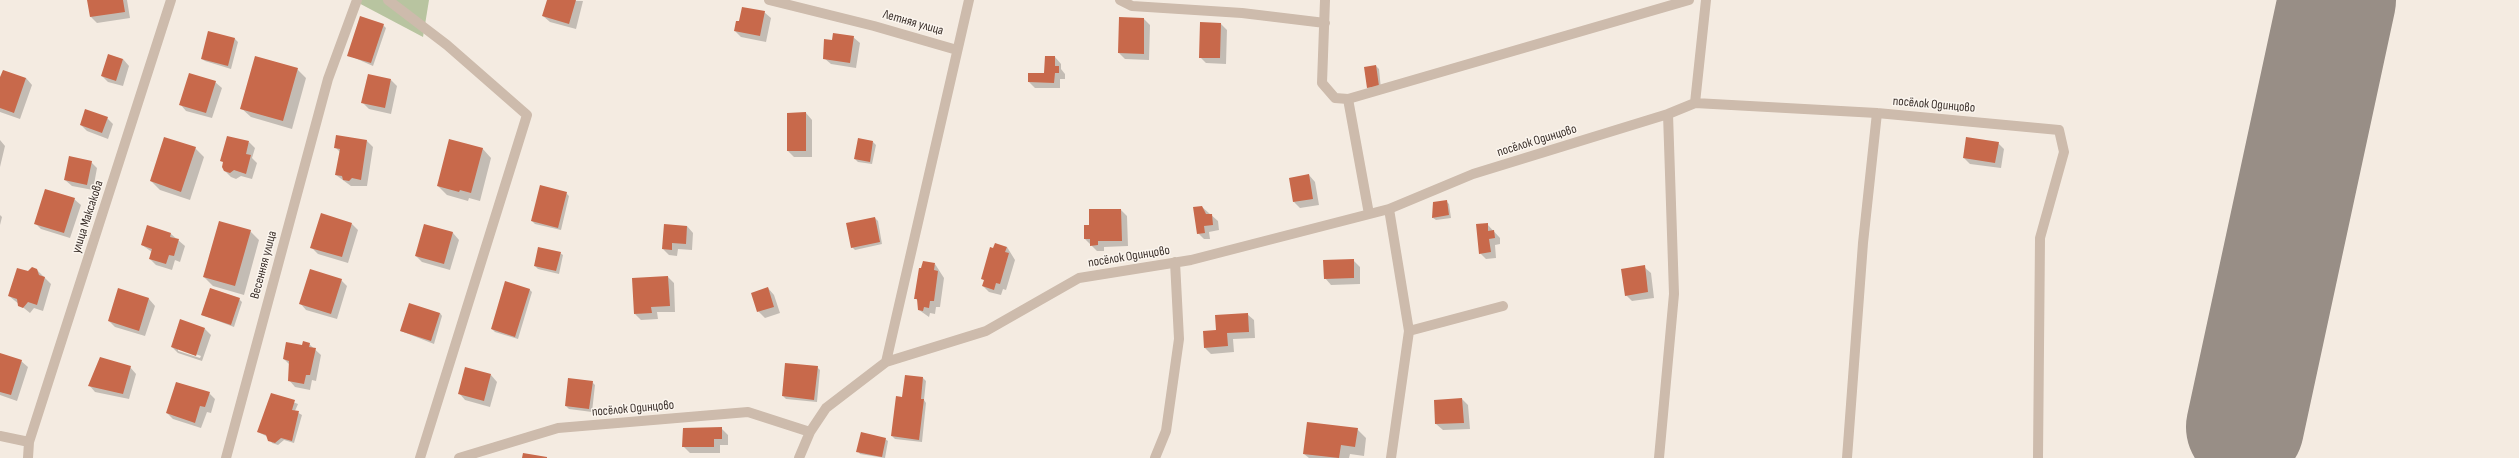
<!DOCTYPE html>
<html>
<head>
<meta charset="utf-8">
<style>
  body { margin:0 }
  canvas { display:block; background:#f4ebe1 }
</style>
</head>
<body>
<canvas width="2519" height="458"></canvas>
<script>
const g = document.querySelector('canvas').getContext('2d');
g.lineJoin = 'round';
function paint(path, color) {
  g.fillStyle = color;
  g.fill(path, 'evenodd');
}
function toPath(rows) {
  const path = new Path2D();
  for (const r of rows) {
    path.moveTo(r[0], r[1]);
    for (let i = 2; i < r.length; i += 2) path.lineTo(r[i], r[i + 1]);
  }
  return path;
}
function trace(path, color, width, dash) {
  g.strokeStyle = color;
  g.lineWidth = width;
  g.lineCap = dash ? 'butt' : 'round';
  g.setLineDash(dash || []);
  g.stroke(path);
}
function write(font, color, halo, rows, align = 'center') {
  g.font = font + ' "Sofia Sans Condensed",sans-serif';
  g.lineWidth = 3;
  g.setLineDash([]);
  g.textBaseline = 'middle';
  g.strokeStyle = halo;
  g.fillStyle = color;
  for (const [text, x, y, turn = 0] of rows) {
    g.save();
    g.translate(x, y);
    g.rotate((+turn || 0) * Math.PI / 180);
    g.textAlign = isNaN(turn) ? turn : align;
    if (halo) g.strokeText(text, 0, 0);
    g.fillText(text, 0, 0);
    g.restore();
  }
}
paint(toPath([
  [353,0,429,0,423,37]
]), '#b8c4a0');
paint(toPath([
  [89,0,127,0,130,18,97,23,91,17],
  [548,0,583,1,576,29,550,22,543,16],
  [764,12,771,18,766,42,741,37,735,31,740,23],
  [1144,19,1150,25,1149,60,1125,59,1119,53],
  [1221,24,1227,30,1226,64,1206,63,1200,57],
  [383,25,386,28,373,66,348,55],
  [209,32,235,39,238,42,231,69,205,61,202,59],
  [853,37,860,43,856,68,831,64,824,58,833,41],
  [1055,57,1061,64,1061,69,1065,74,1065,79,1060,79,1060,88,1035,88,1029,82,1045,74],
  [123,59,129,66,123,86,108,82,102,76],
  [1376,66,1379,69,1381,89,1371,90,1368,87],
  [297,69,306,78,292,129,251,117,241,108],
  [26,78,32,85,20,119,0,112,0,80],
  [391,80,397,86,391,114,369,109,363,103],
  [215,82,222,88,212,118,186,111,180,104],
  [806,113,812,120,812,157,794,157,788,151],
  [107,118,113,124,108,139,87,131,81,125],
  [0,140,5,146,0,167],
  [367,141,373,147,367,186,351,186,336,175,340,152,335,147],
  [249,142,255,148,252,158,257,163,252,179,241,176,236,179,231,177,225,171],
  [873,142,876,145,872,164,858,162,855,159],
  [1998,143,2004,149,2001,168,1970,164,1964,158],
  [195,148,204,157,190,200,160,190,151,181],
  [482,148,491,158,480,201,469,198,468,201,447,195,438,186],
  [91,162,97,168,93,190,72,186,65,180],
  [1309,175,1315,182,1319,205,1300,208,1294,202],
  [566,193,569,196,561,230,535,224,532,221],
  [74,199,81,205,70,238,41,229,35,223],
  [1446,201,1449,204,1451,218,1436,220,1433,218],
  [1202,207,1218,221,1219,230,1209,232,1210,239,1204,239,1198,233],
  [1121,210,1127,216,1128,246,1104,247,1104,251,1097,251,1085,239,1090,226],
  [0,215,2,217,0,225],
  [875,218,878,221,882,244,855,250,852,247],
  [352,224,358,230,348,263,318,254,311,247],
  [1487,224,1500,238,1500,244,1495,245,1496,258,1486,259,1480,253],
  [425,225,453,233,459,240,450,270,422,262,416,256],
  [687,226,693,233,692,250,678,249,677,256,669,255,663,249],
  [250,231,259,240,244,295,213,286,204,277],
  [171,234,185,246,180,262,175,260,172,270,156,265,150,259,152,252,142,245],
  [1007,247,1015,260,1006,290,1003,289,1001,295,989,292,983,286,985,281,982,278],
  [560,253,563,255,559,274,538,269,535,266],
  [1353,260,1360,267,1360,284,1331,285,1325,278],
  [935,264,944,278,940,307,936,307,935,314,930,313,929,317,919,310,918,301,915,298],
  [1644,267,1651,273,1654,298,1632,301,1626,295],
  [37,270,51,284,43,311,34,308,30,313,9,296],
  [668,277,674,283,675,312,657,312,658,319,641,320,635,314],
  [341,280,347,286,337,319,306,310,300,303],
  [768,288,774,295,780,313,765,318,758,311],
  [529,289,532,292,518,339,495,332,492,329],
  [119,290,149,299,155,306,145,336,115,327,109,321],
  [239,299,242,302,234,327,202,315],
  [440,313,442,316,434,344,401,331],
  [1247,314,1254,320,1255,338,1233,339,1234,352,1211,354,1205,348,1217,331],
  [205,329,211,335,202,361,178,353,172,347],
  [178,348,201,356,200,358,178,351],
  [309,344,321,355,316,381,312,380,310,390,295,387,289,380,290,365,284,359],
  [0,354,21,361,28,367,17,401,0,395],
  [130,367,136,374,129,399,95,392,89,385],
  [817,367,820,370,817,402,786,399,783,396],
  [491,375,497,382,490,407,465,400,459,393],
  [906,376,923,378,926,381,924,400,926,403,922,442,895,439,892,436,903,398],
  [592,382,595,385,592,412,569,409,566,406],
  [209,393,215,399,211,413,207,412,201,428,173,419,167,413],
  [272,394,298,404,295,411,302,415,294,443,284,440,278,445,272,443,268,437,258,432],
  [1462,399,1468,405,1470,429,1443,430,1436,424],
  [721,428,728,435,728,445,720,445,720,453,690,453,683,446],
  [1357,429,1366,438,1364,456,1350,454,1349,458,1309,458,1304,454],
  [885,439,888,441,885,458,860,454,858,451]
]), '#0003');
trace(toPath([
  [2245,427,2337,0]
]), '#988e86', 118);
paint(toPath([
  [87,0,123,0,125,12,90,17],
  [547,0,576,0,569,24,542,16],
  [742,7,765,11,760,36,734,31,736,21,739,21],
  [360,16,384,24,371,63,347,56],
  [1119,17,1144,18,1144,54,1118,53],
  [1200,22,1221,23,1220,58,1199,58],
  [208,31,235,38,228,66,201,59],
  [833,33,854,36,850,63,823,59,824,39,832,40],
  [108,54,123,59,116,81,101,76],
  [255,56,298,68,283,121,240,109],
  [1045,56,1055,56,1055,66,1059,66,1059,73,1055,73,1054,83,1028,82,1028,73,1044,73],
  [1376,65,1379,86,1367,88,1364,67],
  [3,70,26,78,14,113,0,108,0,77],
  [189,73,216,81,206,113,179,105],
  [368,74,391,79,385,108,361,103],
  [85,109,108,117,102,133,80,125],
  [806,112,806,151,787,151,787,113],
  [336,135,367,140,361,180,352,178,349,181,343,180,342,176,335,175,340,149,334,148],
  [227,136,249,141,246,154,251,155,246,174,234,170,230,173,224,171,222,167,223,162,220,161],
  [164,137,196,147,181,192,150,181],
  [1966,137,1999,142,1995,163,1963,158],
  [858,138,873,141,870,162,854,159],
  [449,139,483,148,471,193,460,190,459,192,437,186],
  [69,156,92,161,87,185,64,180],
  [1309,174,1313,199,1293,202,1289,178],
  [540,185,567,192,558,228,531,221],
  [45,189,75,198,64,233,34,224],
  [1447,200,1449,215,1432,218,1433,202],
  [1202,206,1206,214,1212,214,1213,225,1204,226,1205,233,1197,234,1193,207],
  [1089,209,1121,209,1122,241,1098,241,1098,245,1090,246,1090,239,1084,239,1084,225,1089,225],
  [321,213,352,223,342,257,310,248],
  [875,217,880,242,851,248,846,223],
  [219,221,251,230,235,286,203,277],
  [1488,223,1488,231,1494,230,1495,238,1489,239,1491,252,1479,254,1476,224],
  [424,224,453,232,444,264,415,256],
  [664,224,687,226,686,244,672,243,672,250,662,249],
  [147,225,171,233,170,237,179,239,174,256,169,255,166,264,149,259,152,249,141,245],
  [995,243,1007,247,1005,252,1009,253,1000,284,996,283,994,290,982,286,984,280,981,279,990,247,993,248],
  [538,247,561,252,556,271,534,266],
  [1354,259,1354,278,1324,279,1323,260],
  [923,261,935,263,934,270,938,271,934,301,930,301,929,308,924,307,923,311,918,310,917,299,914,299,919,268,921,268],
  [1645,265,1648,292,1625,296,1621,269],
  [32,267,37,269,39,275,45,277,37,305,28,302,23,308,18,306,17,299,8,296,17,268,28,271],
  [310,269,342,279,331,314,299,304],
  [668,276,670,306,651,307,652,313,634,314,632,278],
  [505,281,530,289,515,337,491,329],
  [768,287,774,307,757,312,751,293],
  [118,288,149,298,139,331,108,321],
  [210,288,240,298,231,325,201,315],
  [409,303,440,313,431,341,400,331],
  [1248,313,1249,332,1227,333,1228,346,1204,348,1203,331,1216,330,1215,315],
  [180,319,205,328,196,356,171,347],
  [303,341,310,343,309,347,316,348,310,375,306,375,304,384,288,381,289,361,283,359,286,342,302,345],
  [0,353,22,360,11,395,0,392],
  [100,357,131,366,123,394,88,386],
  [785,363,818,366,814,400,782,396],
  [465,367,491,374,484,401,458,394],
  [905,375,923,377,921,399,924,399,919,440,891,436,896,396,902,397],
  [568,378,593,381,589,409,565,406],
  [176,382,210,392,205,407,200,406,195,423,166,413],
  [271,393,295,400,292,410,299,411,292,441,281,438,275,443,268,441,266,435,257,432],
  [1462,398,1464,423,1435,424,1434,400],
  [1307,422,1358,428,1355,447,1341,445,1339,458,1303,454],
  [722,427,722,439,714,439,714,447,682,447,683,428],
  [861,432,886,438,882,457,856,452],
  [523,453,547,457,547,458,522,458]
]), '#c8694b');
trace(toPath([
  [388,0,447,45,527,115,420,458],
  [769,0,874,26,957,50],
  [1120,0,1132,6,1242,13,1325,23],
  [1325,0,1322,83,1335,98,1348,99,1689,0],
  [1348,99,1369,214],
  [1695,103,1706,0],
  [1389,209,1409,331,1391,458],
  [1409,331,1503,306],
  [886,362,986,331,1079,278,1191,260,1389,209,1473,174,1668,114,1695,103,1877,113,2059,130,2064,152,2040,238,2038,458],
  [0,436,29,442],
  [28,458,29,442,171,0],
  [226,458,328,79,357,0],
  [459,458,558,428,748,412,810,432],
  [799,458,810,432,826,408,886,362,969,0],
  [1155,458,1166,431,1179,339,1175,262],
  [1659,458,1674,294,1668,114],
  [1847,458,1863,243,1877,113]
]), '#cdbbac', 10);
write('13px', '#3b302b', '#fbf5ee', [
  ["Летняя улица",913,23,16],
  ["посёлок Одинцово",1934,105,5],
  ["посёлок Одинцово",1537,141,-17],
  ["улица Максакова",88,217,-72],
  ["посёлок Одинцово",1129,257,-9],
  ["Весенняя улица",264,265,-75],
  ["посёлок Одинцово",633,409,-5]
]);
</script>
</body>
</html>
